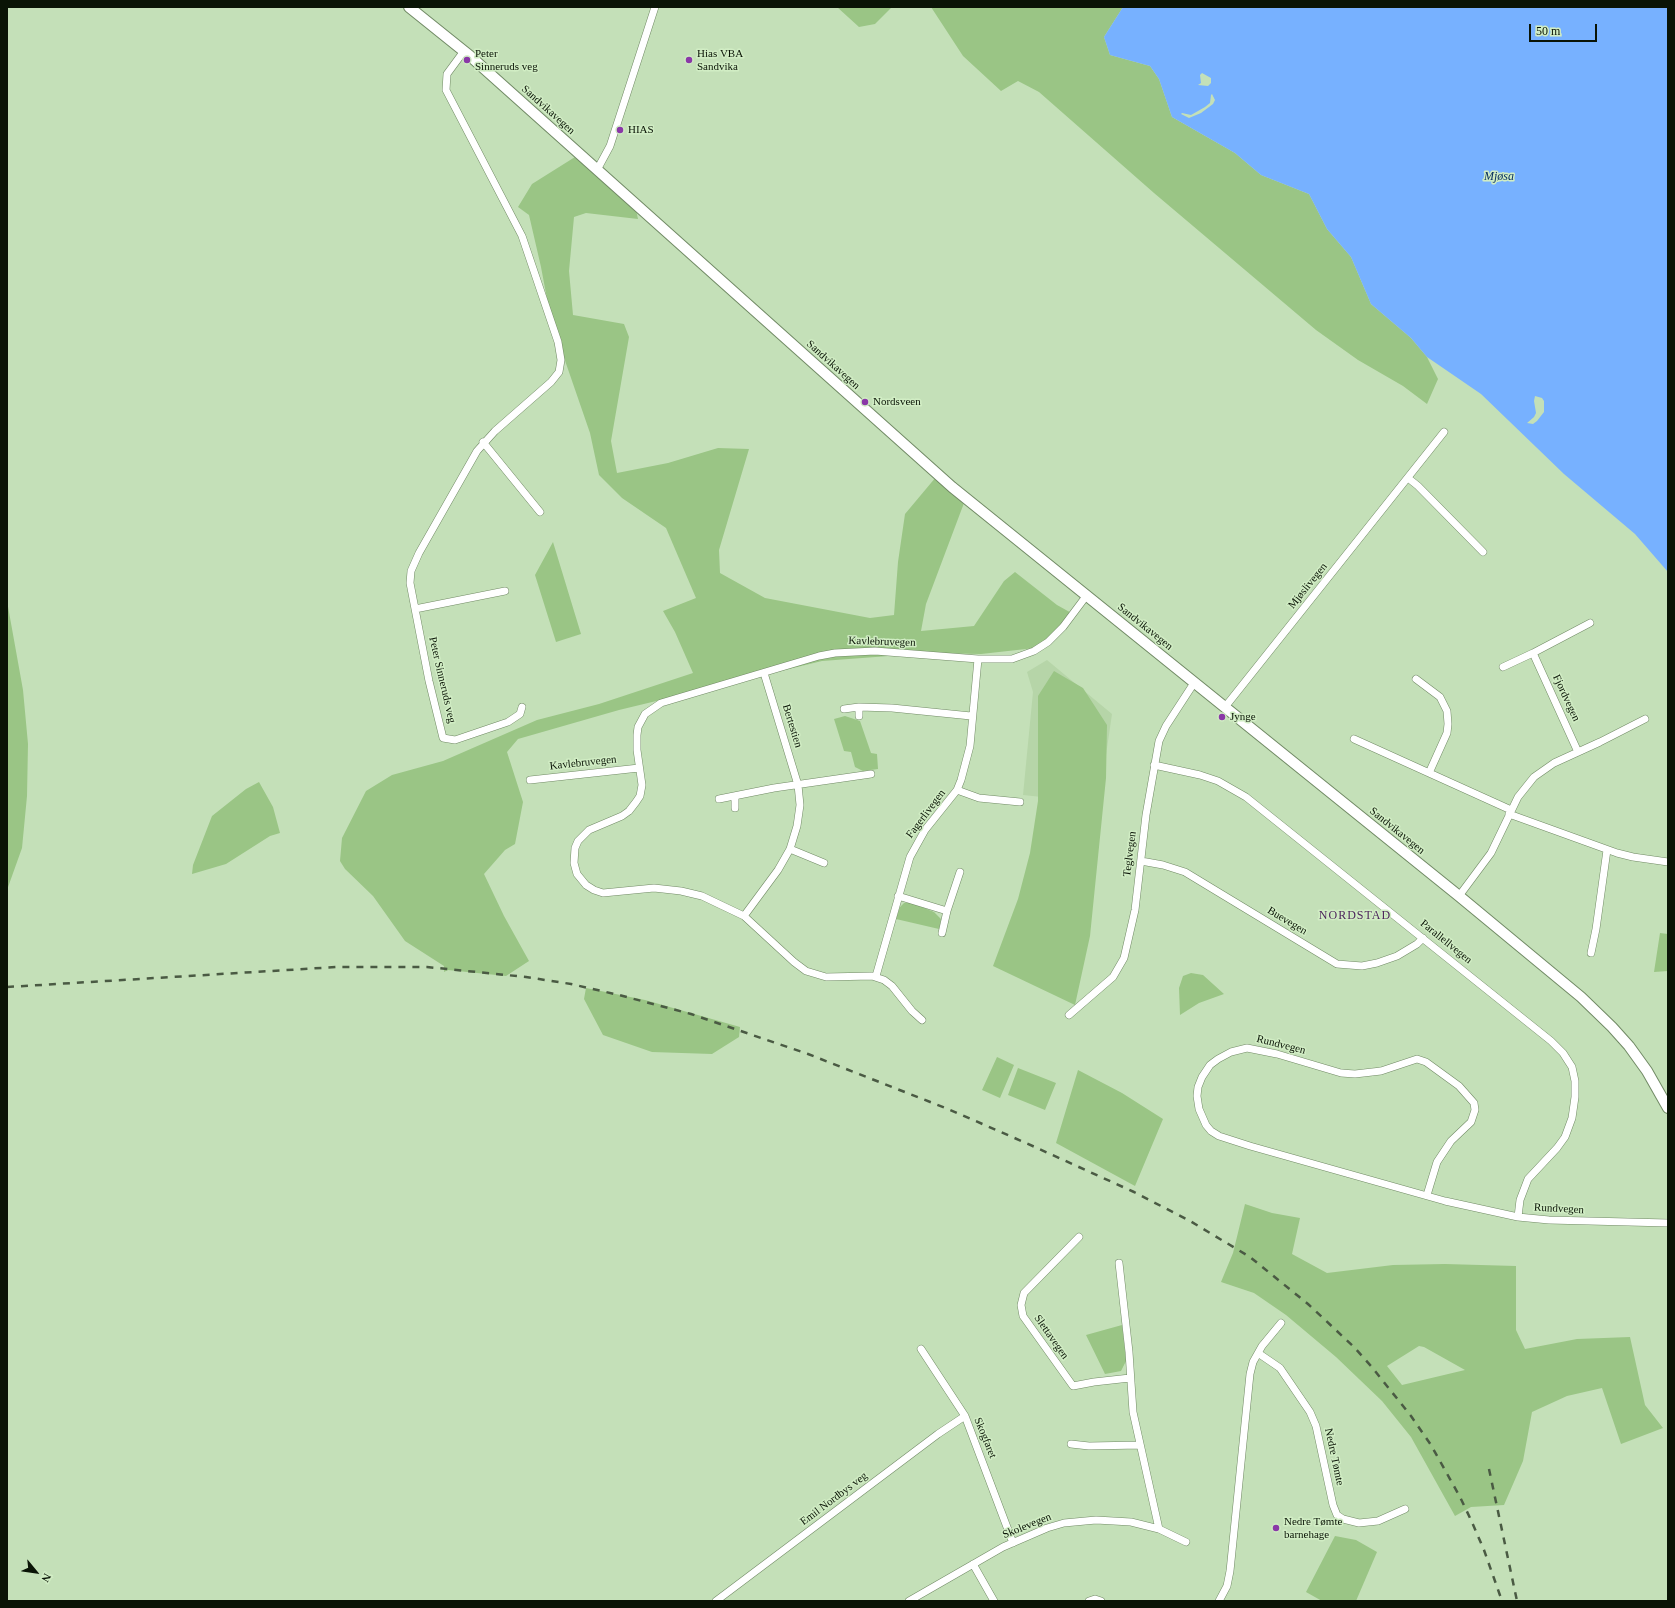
<!DOCTYPE html>
<html>
<head>
<meta charset="utf-8">
<style>
  body { margin:0 }
  #map { position:relative; width:1675px; height:1608px; overflow:hidden; background:#c4e0b8; font-family:Georgia,serif }
  canvas { display:block }
  .frame { position:absolute; inset:0; border:8px solid #0a1406; pointer-events:none }
  .north { position:absolute; left:16px; top:1552px; width:40px; height:40px; -webkit-text-stroke:3px #d1edc4; paint-order:stroke; rotate:119deg; font-size:11px; font-weight:700; line-height:16px; text-align:center; color:#0a1406 }
  .north::after { content:''; display:block; margin:auto; width:14px; height:18px; background:#0a1406; clip-path:polygon(50% 0,100% 100%,50% 72%,0 100%) }
  .scale { position:absolute; left:1529px; top:24px; width:68px; height:18px; box-sizing:border-box; border:2px solid #0a1406; border-top:0; padding-left:5px; font-size:12px; line-height:14px; white-space:nowrap; color:#0a1406; -webkit-text-stroke:3px #d1edc4; paint-order:stroke }
</style>
</head>
<body>
<div id="map">
<canvas width="1675" height="1608"></canvas>
<div class="frame"></div>
<div class="north">N</div>
<div class="scale">50 m</div>
</div>
<script>
const g = document.querySelector('canvas').getContext('2d');
g.lineJoin = 'round';
function paint(path, color) {
  g.fillStyle = color;
  g.fill(path, 'evenodd');
}
function toPath(rows) {
  const path = new Path2D();
  for (const r of rows) {
    path.moveTo(r[0], r[1]);
    for (let i = 2; i < r.length; i += 2) path.lineTo(r[i], r[i + 1]);
  }
  return path;
}
function trace(path, color, width, dash) {
  g.strokeStyle = color;
  g.lineWidth = width;
  g.lineCap = dash ? 'butt' : 'round';
  g.setLineDash(dash || []);
  g.stroke(path);
}
function write(font, color, halo, rows, align = 'center') {
  g.font = font + ' Georgia,serif';
  g.lineWidth = 3;
  g.setLineDash([]);
  g.textBaseline = 'middle';
  g.strokeStyle = halo;
  g.fillStyle = color;
  for (const [text, x, y, turn = 0] of rows) {
    g.save();
    g.translate(x, y);
    g.rotate((+turn || 0) * Math.PI / 180);
    g.textAlign = isNaN(turn) ? turn : align;
    if (halo) g.strokeText(text, 0, 0);
    g.fillText(text, 0, 0);
    g.restore();
  }
}
paint(toPath([
  [1047,660,1112,714,1099,803,1023,795,1033,692,1027,672]
]), '#b6d5a8');
paint(toPath([
  [837,7,892,7,875,24,859,27],
  [931,7,1123,7,1104,37,1110,55,1150,66,1159,79,1172,117,1235,153,1261,175,1309,194,1327,229,1351,257,1371,304,1411,338,1427,357,1438,379,1427,404,1403,386,1358,360,1316,330,1154,193,1039,92,1018,81,1001,91,963,56],
  [575,157,597,165,635,205,638,219,586,213,574,217,569,271,573,315,624,324,629,337,611,441,617,473,668,463,718,448,749,449,719,550,720,573,765,598,870,618,894,615,898,562,905,514,936,477,964,503,926,604,921,631,974,626,1004,581,1015,572,1057,605,1075,615,1044,647,981,654,929,653,822,661,619,710,518,739,507,752,523,802,515,844,505,850,484,874,504,916,529,961,506,976,448,970,444,972,444,966,405,941,373,896,345,869,340,861,342,838,366,791,392,775,443,761,537,720,599,704,693,673,675,632,663,611,696,598,666,528,622,498,599,475,590,433,551,320,541,267,529,215,518,207,532,184],
  [553,542,581,634,556,642,535,575],
  [7,601,23,690,28,744,27,796,22,848,7,890],
  [1054,671,1083,688,1107,725,1106,778,1090,936,1075,1005,993,966,1018,899,1030,853,1038,801,1038,696],
  [845,716,860,721,871,753,877,754,878,769,863,771,855,767,851,752,844,751,834,719],
  [259,782,273,807,280,833,270,836,226,864,192,874,193,865,212,816,246,789],
  [904,903,912,903,934,912,941,919,939,929,896,919,900,907],
  [1660,933,1668,934,1668,971,1654,972],
  [1191,973,1203,975,1224,994,1199,1003,1180,1015,1179,988,1183,976],
  [586,988,645,1000,740,1027,739,1037,712,1054,652,1052,603,1035,584,999],
  [997,1057,1014,1065,1000,1098,982,1090],
  [1018,1068,1056,1083,1045,1110,1008,1095],
  [1078,1070,1122,1093,1163,1119,1135,1186,1056,1143],
  [1245,1204,1272,1213,1300,1218,1292,1254,1327,1273,1393,1265,1445,1264,1516,1266,1516,1330,1525,1349,1577,1339,1630,1337,1645,1405,1663,1428,1621,1444,1602,1388,1567,1396,1532,1412,1523,1461,1504,1505,1471,1507,1455,1516,1411,1437,1382,1401,1336,1357,1286,1315,1254,1293,1221,1282,1233,1253],
  [1419,1346,1424,1347,1465,1370,1402,1385,1387,1366],
  [1122,1325,1126,1361,1121,1371,1105,1374,1086,1335],
  [1335,1536,1356,1540,1377,1552,1356,1601,1322,1601,1306,1592]
]), '#9ac585');
paint(toPath([
  [1123,7,1668,7,1668,572,1635,534,1564,474,1481,394,1427,357,1411,338,1371,304,1351,257,1327,229,1309,194,1261,175,1235,153,1172,117,1159,79,1150,66,1110,55,1104,37]
]), '#77b1ff');
paint(toPath([
  [1202,73,1211,78,1211,83,1208,86,1198,85,1201,83,1200,75],
  [1212,94,1215,100,1213,104,1201,113,1189,118,1181,114,1182,113,1191,115,1205,107,1210,103,1211,95],
  [1535,396,1542,398,1544,401,1544,412,1537,421,1533,424,1527,423,1534,417,1536,413,1534,401]
]), '#c4e0b8');
const street = toPath([
  [464,51,447,74,446,90,522,236,558,342,561,360,559,372,551,382,495,431,477,451,419,553,411,571,410,583,429,681,443,738,455,740,508,722,520,714,522,707],
  [597,170,610,146,655,7],
  [483,442,540,512],
  [1408,478,1418,486,1483,552],
  [415,609,505,591],
  [1533,653,1578,752],
  [1503,667,1533,653,1590,623],
  [1416,679,1440,697,1447,711,1448,724,1447,733,1429,773],
  [1225,707,1444,432],
  [844,709,859,707,892,708,971,716],
  [859,716,859,707],
  [1354,739,1511,810],
  [1154,765,1200,775,1218,781,1246,797,1551,1041,1563,1053,1572,1067,1575,1081,1575,1097,1572,1118,1565,1137,1557,1148,1528,1179,1520,1200,1518,1217],
  [530,780,639,768],
  [957,790,979,798,1020,802],
  [735,796,735,808],
  [719,799,774,788,871,774],
  [1509,814,1617,853,1633,857,1668,862],
  [790,849,824,863],
  [1141,861,1163,865,1185,872,1337,964,1362,966,1377,963,1397,956,1417,944,1423,938],
  [898,896,947,911],
  [1459,896,1491,853,1518,797,1534,777,1554,763,1600,742,1645,719],
  [744,916,778,870,790,849,797,826,800,805,798,785,764,673],
  [942,933,947,911,960,872],
  [1591,953,1596,929,1607,850],
  [876,976,910,857,925,830,957,790,961,780,970,746,978,659],
  [1069,1015,1113,977,1124,958,1135,910,1146,815,1159,741,1166,726,1194,683],
  [922,1020,912,1011,892,986,884,980,872,976,826,977,806,971,794,962,744,916,702,896,681,891,654,888,603,893,594,890,586,885,577,874,574,863,575,848,578,841,589,830,622,816,629,811,636,802,640,796,642,785,637,750,637,735,638,727,645,714,661,703,819,656,835,653,875,651,978,659,1012,659,1034,651,1048,642,1063,627,1087,595],
  [1427,1195,1437,1162,1451,1141,1471,1122,1475,1110,1474,1103,1459,1086,1426,1062,1417,1059,1381,1071,1355,1074,1341,1073,1277,1054,1247,1048,1231,1052,1218,1059,1210,1065,1202,1077,1198,1087,1197,1096,1199,1109,1206,1125,1211,1131,1219,1136,1250,1146,1445,1201,1518,1217,1549,1220,1668,1223],
  [1079,1237,1024,1293,1021,1305,1023,1316,1073,1386,1094,1382,1130,1378],
  [1119,1263,1129,1352,1133,1412,1159,1529],
  [921,1349,965,1416,1013,1543],
  [1258,1353,1280,1368,1310,1412,1316,1426,1333,1505,1337,1515,1343,1519,1359,1523,1378,1521,1405,1509],
  [1071,1444,1089,1446,1140,1445],
  [973,1564,994,1601],
  [716,1601,938,1434,965,1416],
  [909,1601,1003,1547,1047,1528,1064,1523,1096,1520,1131,1522,1159,1529,1186,1542],
  [1089,1601,1095,1599,1101,1601],
  [1219,1601,1227,1586,1230,1571,1250,1374,1253,1362,1262,1346,1281,1323]
]);
const secondary = toPath([
  [409,7,470,56,952,487,1459,896,1581,997,1612,1027,1629,1046,1647,1071,1668,1108]
]);
trace(street, '#718a65', 8);
trace(secondary, '#718a65', 12);
trace(street, '#fff', 7);
trace(secondary, '#fff', 10);
trace(toPath([
  [7,987,337,967,427,967,526,977,571,984,619,995,691,1014,808,1054,948,1109,1026,1143,1134,1192,1190,1221,1250,1257,1308,1304,1354,1347,1371,1366,1411,1416,1431,1445,1460,1497,1471,1520,1484,1550,1502,1601],
  [1489,1469,1517,1601]
]), '#4a5a43', 2.5, [7, 7]);
for (const [x, y, r, color] of [
  [467,60,4,"#8a38a7"],
  [689,60,4,"#8a38a7"],
  [620,130,4,"#8a38a7"],
  [865,402,4,"#8a38a7"],
  [1222,717,4,"#8a38a7"],
  [1276,1528,4,"#8a38a7"]
]) {
  const dot = new Path2D();
  dot.arc(x, y, r, 0, 2 * Math.PI);
  g.fillStyle = color;
  g.fill(dot);
  trace(dot, '#d1edc4', 1.5);
}
write('11px', '#0a1406', '#d1edc4', [
  ["Peter",475,54],
  ["Sinneruds veg",475,67],
  ["Hias VBA",697,54],
  ["Sandvika",697,67],
  ["HIAS",628,130],
  ["Nordsveen",873,402],
  ["Jynge",1230,717],
  ["Nedre Tømte",1284,1522],
  ["barnehage",1284,1535]
], 'left');
write('11px', '#0a1406', '#d1edc4', [
  ["Sandvikavegen",548,110,42],
  ["Sandvikavegen",833,365,42],
  ["Mjøslivegen",1308,586,-51],
  ["Sandvikavegen",1145,627,39],
  ["Kavlebruvegen",882,642,2],
  ["Peter Sinneruds veg",442,680,77],
  ["Fjordvegen",1566,698,65],
  ["Bertestien",792,726,73],
  ["Kavlebruvegen",583,763,-6],
  ["Fagerlivegen",926,814,-53],
  ["Sandvikavegen",1397,831,39],
  ["Teglvegen",1130,854,-83],
  ["Buevegen",1287,921,31],
  ["Parallellvegen",1446,942,39],
  ["Rundvegen",1281,1045,14],
  ["Rundvegen",1559,1209,3],
  ["Slettavegen",1051,1337,55],
  ["Skogfaret",985,1438,68],
  ["Nedre Tømte",1334,1457,78],
  ["Emil Nordbys veg",834,1499,-37],
  ["Skolevegen",1027,1526,-22]
]);
write('italic 12px', '#0a3161', '#d1edc4', [
  ["Mjøsa",1499,177]
]);
g.letterSpacing = '1px';
write('12px', '#4c255b', '#d1edc4', [
  ["NORDSTAD",1355,916]
]);
g.letterSpacing = '0px';
</script>
</body>
</html>
